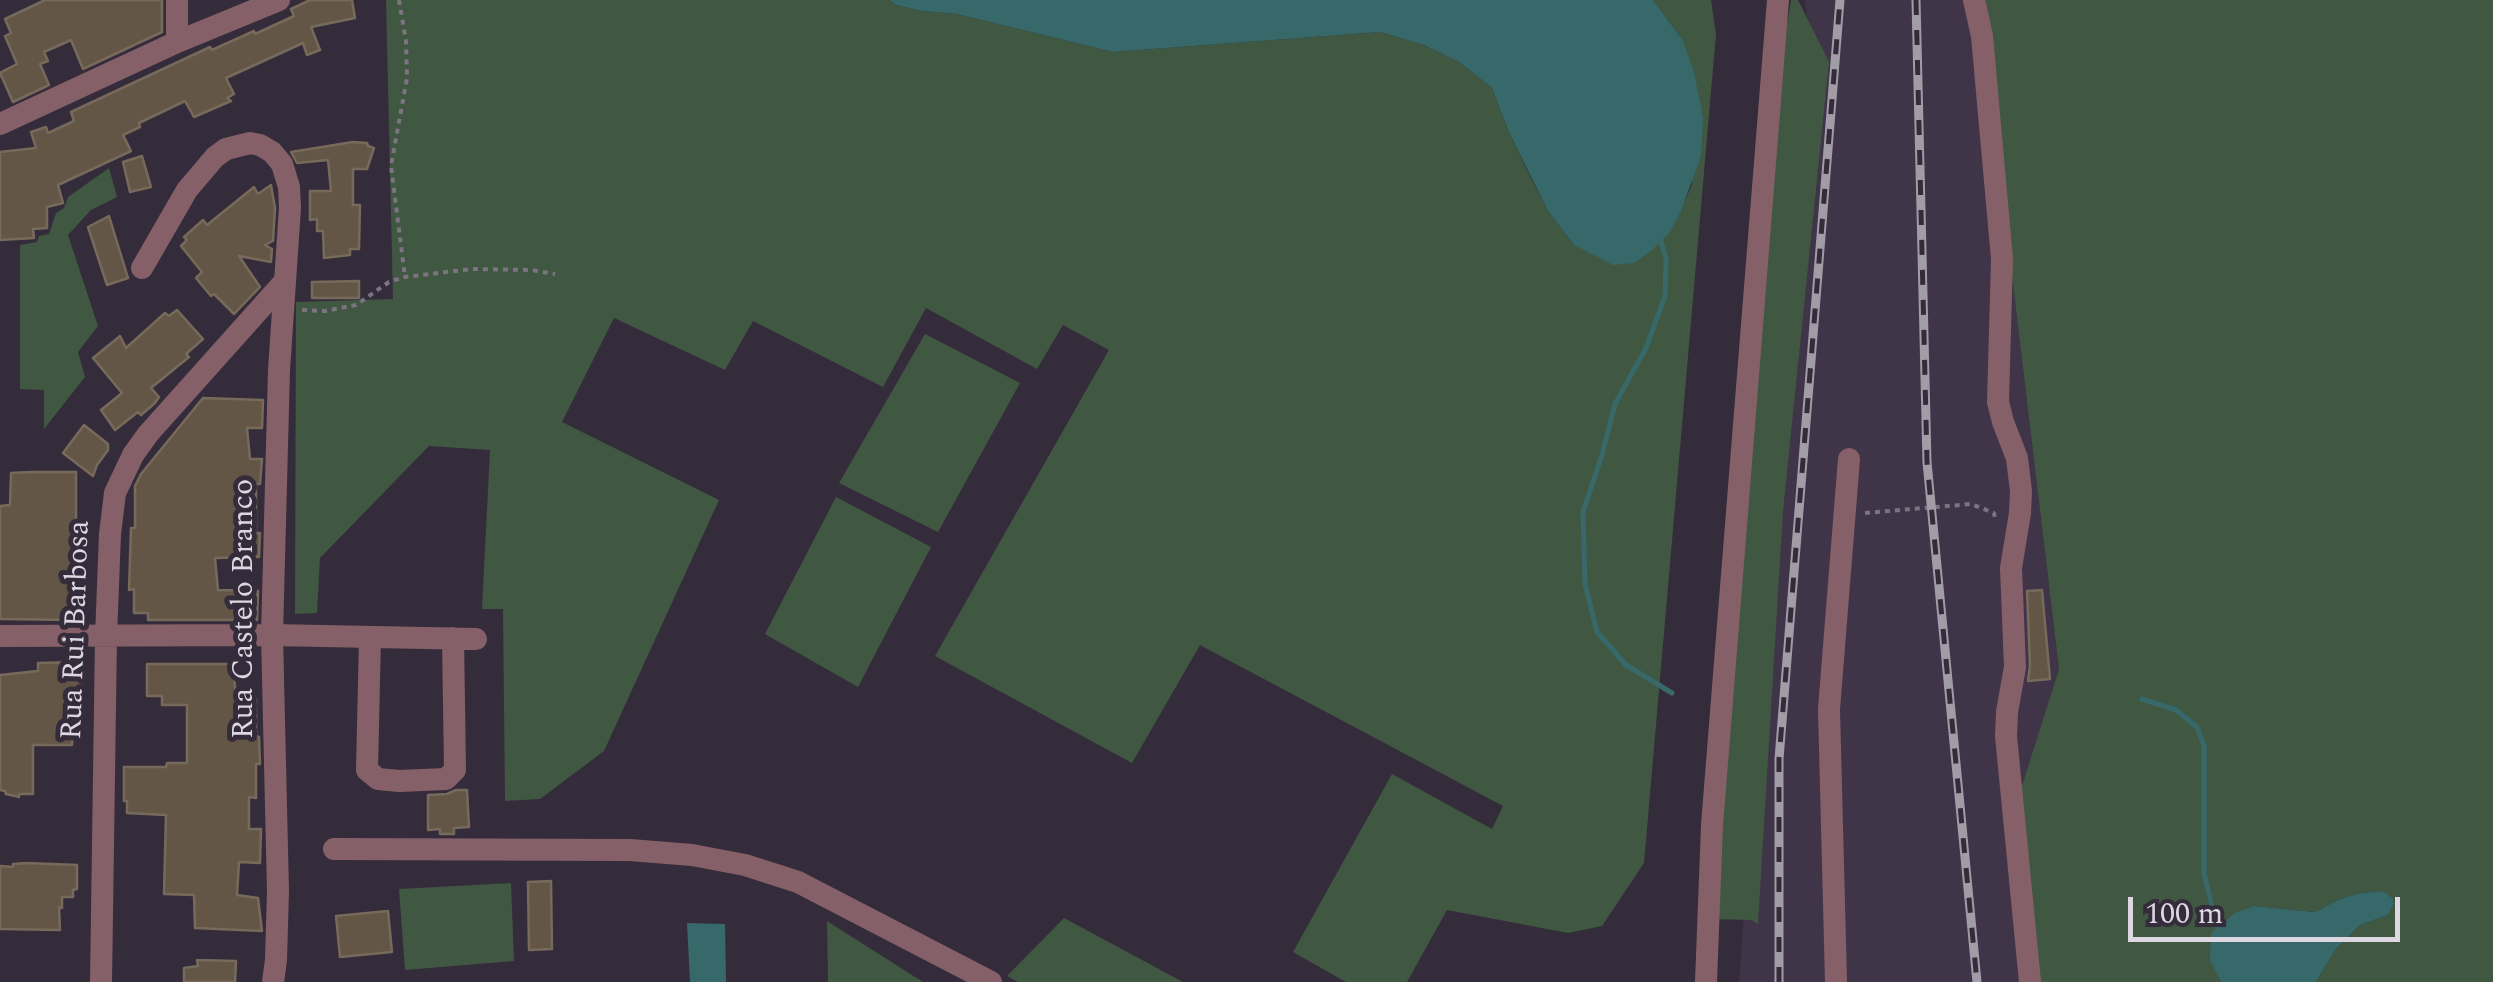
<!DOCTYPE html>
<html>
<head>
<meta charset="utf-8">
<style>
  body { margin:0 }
  #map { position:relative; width:2493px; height:982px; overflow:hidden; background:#352c3b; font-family:Spectral,serif }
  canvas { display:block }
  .scale { position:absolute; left:2128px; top:897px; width:272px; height:45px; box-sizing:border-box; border:5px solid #dcd7e0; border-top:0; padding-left:12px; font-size:30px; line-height:35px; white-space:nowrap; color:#dcd7e0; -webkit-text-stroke:8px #352c3b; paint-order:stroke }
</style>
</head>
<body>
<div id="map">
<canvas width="2493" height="982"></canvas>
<div class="scale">100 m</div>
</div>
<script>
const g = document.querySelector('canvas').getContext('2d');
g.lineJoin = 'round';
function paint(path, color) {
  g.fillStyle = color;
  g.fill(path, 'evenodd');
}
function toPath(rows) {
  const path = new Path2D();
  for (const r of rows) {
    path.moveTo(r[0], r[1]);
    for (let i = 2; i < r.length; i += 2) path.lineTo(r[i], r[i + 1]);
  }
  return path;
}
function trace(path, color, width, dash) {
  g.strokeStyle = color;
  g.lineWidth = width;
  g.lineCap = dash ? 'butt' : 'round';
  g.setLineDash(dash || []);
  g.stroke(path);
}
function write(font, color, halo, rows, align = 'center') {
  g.font = font + ' Spectral,serif';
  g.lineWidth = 10;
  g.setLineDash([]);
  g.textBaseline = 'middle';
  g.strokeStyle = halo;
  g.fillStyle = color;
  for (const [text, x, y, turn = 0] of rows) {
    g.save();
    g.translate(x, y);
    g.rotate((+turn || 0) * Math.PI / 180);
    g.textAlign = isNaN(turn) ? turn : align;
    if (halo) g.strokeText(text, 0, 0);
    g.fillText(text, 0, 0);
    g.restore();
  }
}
paint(toPath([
  [1805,0,1979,0,2059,669,2012,817,2028,982,1739,982,1809,34]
]), '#403449');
paint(toPath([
  [386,0,889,0,896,5,922,11,957,14,1113,52,1380,32,1424,45,1459,62,1492,88,1508,130,1531,178,1548,211,1574,245,1671,231,1692,185,1682,39,1653,0,1711,0,1716,34,1644,863,1602,926,1568,933,1447,910,1407,982,1346,982,1293,952,1392,774,1492,829,1503,806,1200,645,1132,763,935,656,1109,350,1063,325,1037,369,926,308,883,387,753,321,725,370,614,318,562,422,719,500,604,751,540,799,505,801,503,609,482,609,490,450,429,446,320,558,317,613,295,614,296,302,393,299],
  [1791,0,1798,0,1829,62,1783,511,1758,924,1752,920,1708,919,1785,37],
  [1979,0,2493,0,2493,982,2316,982,2336,949,2360,925,2388,915,2394,904,2393,898,2383,891,2360,893,2340,899,2315,912,2255,906,2210,959,2221,982,2028,982,2012,817,2059,669],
  [109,168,117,197,91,210,68,235,98,326,78,352,85,377,44,429,44,390,20,389,20,245,37,242,39,236,49,234,56,213,64,208,68,197],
  [925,334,1020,383,938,532,839,483],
  [836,497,931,547,858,687,765,634],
  [511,883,514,961,405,970,399,889],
  [1064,918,1183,982,1018,982,1007,976],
  [827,921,923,982,828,982]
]), '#405742');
paint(toPath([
  [889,0,1653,0,1682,39,1694,72,1703,118,1701,156,1681,211,1671,231,1652,250,1634,263,1613,265,1574,245,1548,211,1508,130,1492,88,1459,62,1424,45,1380,32,1113,52,957,14,922,11,896,5],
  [2383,891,2393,898,2394,904,2388,915,2360,925,2336,949,2316,982,2221,982,2210,960,2211,933,2235,913,2255,906,2315,912,2340,899,2360,893],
  [687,923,725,924,726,982,690,982]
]), '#37696a');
trace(toPath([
  [1660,238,1666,259,1665,296,1646,348,1615,404,1602,455,1583,512,1585,584,1597,632,1626,665,1672,693],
  [2142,699,2176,710,2197,727,2204,746,2204,874,2219,933]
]), '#37696a', 5);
const building = toPath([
  [45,0,162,0,162,32,83,69,71,40,44,52,48,61,40,64,49,85,13,102,0,73,17,64,5,36,11,33,5,19,45,0],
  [310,0,352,0,355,18,311,27,320,50,307,55,303,43,226,78,234,94,227,98,231,101,194,117,185,101,139,123,140,127,123,135,131,151,58,185,63,203,47,207,47,228,33,229,34,238,0,240,0,152,36,148,31,132,46,127,48,133,74,121,71,112,210,47,212,50,254,31,255,34,294,16,291,9,310,0],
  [353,142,367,143,368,146,374,148,367,169,353,169,353,205,360,205,359,249,350,249,350,255,324,258,323,231,317,231,317,219,310,220,310,191,331,191,328,160,297,163,291,152,353,142],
  [142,156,151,187,130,192,123,162,142,156],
  [271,185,275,208,273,241,265,245,272,249,271,262,239,256,260,287,234,314,214,294,211,296,196,278,202,272,181,246,187,240,184,237,203,220,207,225,254,187,258,194,271,185],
  [109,216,128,278,107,285,88,227,109,216],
  [359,281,359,298,312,298,312,282,359,281],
  [177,310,203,339,186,354,189,357,151,388,159,397,155,403,141,415,138,412,115,430,101,410,122,393,93,358,120,336,126,348,165,313,169,316,177,310],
  [203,398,263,400,262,428,247,428,250,459,262,459,260,484,256,484,256,533,260,533,259,557,215,558,218,590,258,591,257,620,148,620,148,613,134,613,134,589,129,590,131,528,135,528,135,486,141,474,203,398],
  [84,425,108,444,108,450,97,465,93,476,63,453,84,425],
  [30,472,76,472,76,525,82,525,84,582,75,585,75,620,0,619,0,506,10,505,11,473,30,472],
  [2042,590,2050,679,2028,681,2030,666,2027,591,2042,590],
  [82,662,80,730,73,730,72,745,33,745,33,794,19,794,19,797,6,794,5,791,0,790,0,675,38,671,38,663,82,662],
  [147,664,233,664,236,698,256,699,256,736,259,737,260,764,256,764,256,798,249,797,249,829,261,829,260,863,239,862,237,895,258,898,262,931,195,928,194,895,164,894,166,815,127,813,127,801,124,801,124,767,166,767,167,763,187,763,187,705,162,705,162,696,147,696,147,664],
  [456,790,467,790,469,827,454,828,454,834,440,834,440,829,428,830,428,795,447,794,456,790],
  [26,863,77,865,77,889,73,890,73,897,62,897,62,908,59,907,60,930,0,929,0,866,13,867,13,864,26,863],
  [551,881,552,949,529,950,528,882,551,881],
  [388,911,392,952,340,957,336,916,388,911],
  [197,960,236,961,235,982,184,982,184,968,198,966,197,960]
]);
paint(building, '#635647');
trace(building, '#776a5b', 2.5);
trace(toPath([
  [399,0,406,41,407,78,391,166,405,277],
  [302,310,325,311,356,305,389,282,405,277,472,269,531,270,555,274],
  [1865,513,1971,504,1994,513,1995,519,1997,519]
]), '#7c7581', 4, [5, 5]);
trace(toPath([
  [177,0,177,42],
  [1974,0,1982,36,2002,259,1998,402,2003,422,2017,458,2021,491,2020,513,2011,568,2015,667,2007,712,2006,736,2030,982],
  [0,124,177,42,279,0],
  [142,268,187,190,215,157,226,149,250,143,260,145,272,152,282,164,289,187,290,208,279,370,272,635,278,891,276,960,273,982],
  [0,636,272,635,476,639],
  [370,637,367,770,378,779,399,781,446,779,455,770,453,638],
  [334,849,630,850,692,855,745,865,798,882,991,982],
  [101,982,106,637,110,534,115,493,133,455,148,434,284,282],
  [1706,982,1712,825,1778,0],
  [1836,982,1829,709,1849,459]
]), '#866069', 22);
const rail = toPath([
  [1916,0,1927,462,1977,982],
  [1779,982,1779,759,1840,0]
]);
trace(rail, '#a29ca7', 9);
trace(rail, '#352c3b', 5, [15]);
write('30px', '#dcd7e0', '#352c3b', [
  ["Rua Castelo Branco",246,609,-90],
  ["Rua Rui Barbosa",78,630,-88]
]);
</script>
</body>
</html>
